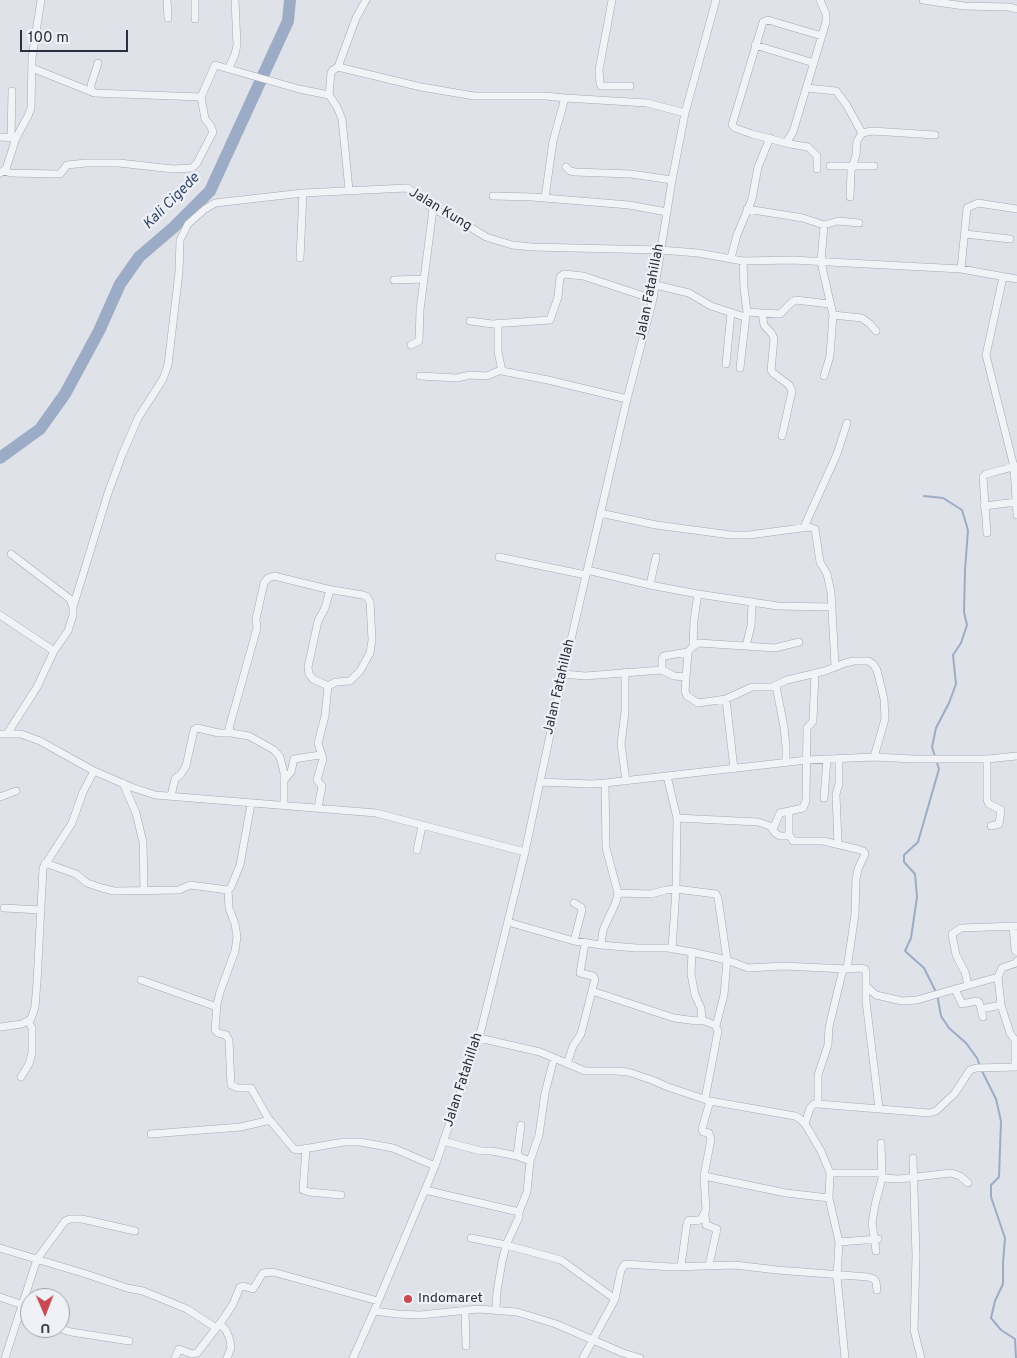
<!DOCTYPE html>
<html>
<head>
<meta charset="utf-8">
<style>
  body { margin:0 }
  #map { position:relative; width:1017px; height:1358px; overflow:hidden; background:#dfe2e8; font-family:Overpass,sans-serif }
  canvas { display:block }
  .north { position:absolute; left:20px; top:1288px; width:50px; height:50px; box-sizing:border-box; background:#eff1f6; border:1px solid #a0a3ac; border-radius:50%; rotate:179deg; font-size:14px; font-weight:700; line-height:20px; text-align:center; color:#292f3e }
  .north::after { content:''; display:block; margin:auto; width:18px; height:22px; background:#c8494f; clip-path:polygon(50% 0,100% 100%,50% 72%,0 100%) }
  .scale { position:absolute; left:20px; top:30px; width:108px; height:22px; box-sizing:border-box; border:2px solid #292f3e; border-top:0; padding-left:6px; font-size:15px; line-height:18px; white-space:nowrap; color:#292f3e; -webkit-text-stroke:4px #eff1f6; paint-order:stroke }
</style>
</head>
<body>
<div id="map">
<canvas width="1017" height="1358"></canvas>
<div class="north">U</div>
<div class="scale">100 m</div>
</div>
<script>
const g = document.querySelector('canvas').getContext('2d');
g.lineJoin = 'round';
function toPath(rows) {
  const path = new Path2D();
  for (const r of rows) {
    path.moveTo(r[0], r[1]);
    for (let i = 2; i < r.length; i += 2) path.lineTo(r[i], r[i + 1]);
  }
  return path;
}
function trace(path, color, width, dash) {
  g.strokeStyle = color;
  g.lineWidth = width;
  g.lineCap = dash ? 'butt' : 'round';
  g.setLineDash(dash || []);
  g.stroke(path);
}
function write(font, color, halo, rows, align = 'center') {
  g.font = font + ' Overpass,sans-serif';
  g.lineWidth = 4.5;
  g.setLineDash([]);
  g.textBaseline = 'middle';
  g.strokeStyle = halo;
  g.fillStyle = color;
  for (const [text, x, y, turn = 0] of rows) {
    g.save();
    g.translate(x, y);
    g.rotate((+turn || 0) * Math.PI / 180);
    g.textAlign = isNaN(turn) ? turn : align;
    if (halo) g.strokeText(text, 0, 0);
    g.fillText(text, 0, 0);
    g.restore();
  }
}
trace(toPath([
  [924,496,943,498,962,510,968,530,965,570,964,612,967,625,961,643,953,655,956,684,949,703,936,728,932,747,939,769,918,842,904,855,904,862,915,874,917,897,911,938,905,951,924,968,937,994,941,1016,949,1028,966,1043,977,1058,980,1066],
  [982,1071,996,1099,1001,1121,999,1177,991,1185,991,1197,1005,1238,1003,1263,1003,1284,995,1301,991,1318,1001,1330,1015,1339,1016,1358]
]), '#9cacc7', 2);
trace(toPath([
  [0,458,40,429,65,394,99,331,120,284,139,257,174,227,210,191,288,21,290,0]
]), '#9cacc7', 12);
const minor = toPath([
  [167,0,168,18],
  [612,0,599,70,600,84,601,86,630,86],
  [923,0,964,6,1009,7,1017,9],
  [195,19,195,0],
  [755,45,814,63],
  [98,63,91,85,91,89,94,93,201,97],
  [338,67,356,18,366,0],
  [32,68,92,92],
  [229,68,235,54,237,45,235,0],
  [807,88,836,91,846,104,862,133,872,131,935,135],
  [329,95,331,73,333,70,338,67,421,87,474,96,546,96,565,98,553,141,545,198],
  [565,98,647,103,685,113],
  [0,137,15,138],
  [11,138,12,91],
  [786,143,793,132,826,22,826,14,820,0],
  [830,166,874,166],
  [566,167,570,171,575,172,631,174,672,180],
  [817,169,817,156,808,147,790,144,752,134,735,128,732,125,763,22,768,20,822,36],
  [4,171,11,173,56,174,60,174,67,165,86,163,119,163,173,169,192,168,197,163,213,132,210,125,205,119,201,97,215,65,299,89,329,95,337,107,342,119,349,190],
  [0,173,6,169,16,138,28,116,31,108,32,58,41,0],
  [493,196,532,197,629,205,667,212],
  [850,197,851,171,856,155,857,141,862,133],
  [747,209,803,218,824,225,821,262,833,315,830,356,824,376],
  [824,225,838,221,859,223],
  [965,234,1010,239],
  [300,258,303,193],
  [731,258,737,235,752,199,758,167,770,138],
  [743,261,744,288,747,312,762,313,764,325,772,334,774,339,771,370,773,373,789,385,792,391,782,436],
  [961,269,967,208,978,203,1017,209],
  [1003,277,986,355,1014,467,1017,515],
  [394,280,424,279,433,209],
  [656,285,689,293,711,306,745,317],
  [762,313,780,314,792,302,796,300,829,304],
  [833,315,862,318,870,324,876,331],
  [470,321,492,324,550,320,558,297,560,277,564,274,583,276,653,299],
  [498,323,498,352,502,371,548,380,627,399],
  [411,345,419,341,420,310,424,279],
  [726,364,731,313],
  [740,368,746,315],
  [420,376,457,378,470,375,487,376,501,370],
  [984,506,1017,502],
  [600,513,656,525,731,535,749,535,809,527,815,529,820,562,827,574,831,592,835,666],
  [804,527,837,454,847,423],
  [987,533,983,477,986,474,1017,466],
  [499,557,586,575],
  [587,570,650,585,698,594,778,606,832,607],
  [650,585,656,557],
  [73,607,108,493,122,455,138,418,163,379,168,365,179,272,180,240,188,224,205,209,215,203,303,193,407,188,418,195,433,209,462,222,486,237,512,245,532,247,660,250,698,253,743,261,792,260,961,269,1017,279],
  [0,615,54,651],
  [693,646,694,620,698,594],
  [746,646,751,626,752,602],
  [688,652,685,691,687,696,698,703,726,699,734,769],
  [662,670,674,676,686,677],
  [625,672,625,712,621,744,626,781],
  [563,674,585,676,662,670,662,659,664,656,688,652,693,646,699,643,775,648,799,642],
  [328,686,313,679,309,674,308,667,318,621,325,608,330,590],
  [776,686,784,727,786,747,786,761],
  [726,699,752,687,772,687,787,680,825,671,845,663,854,661,868,661,873,664,877,670,884,699,885,719,874,757],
  [0,734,21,734,40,741,94,771,131,787,155,795,376,813,525,852],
  [7,734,37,687,54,651,68,631,73,615,73,607,70,599,11,554],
  [987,759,987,800,989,804,1001,810,999,824,991,826],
  [667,776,677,818],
  [284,780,291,772,294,759,320,755],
  [540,782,591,784,605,783,807,760,874,757,914,759,987,759,1017,756],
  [123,783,136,813,143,842,144,890],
  [605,783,606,848,618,893],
  [171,796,175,779,181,774,186,766,194,730,197,728,219,733,231,733],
  [0,797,16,791],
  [824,798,827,759],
  [284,806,284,773,280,757,274,750,249,736,231,733,229,728,257,628,256,619,264,583,268,578,274,576,327,589,363,595,367,597,370,602,372,640,370,653,360,671,350,681,336,682,328,686,325,716,318,743,323,759,317,780,322,786,318,808],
  [773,829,780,813,789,811],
  [789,836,789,811,803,808,806,801,807,728,813,721,815,673],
  [838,844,836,794,839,784,839,758],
  [417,850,422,826],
  [45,863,76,874,87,883,102,888,114,891,179,890,190,885,228,890,229,908,235,924,237,937,235,951,220,992,217,1004,215,1030,218,1033,226,1035,229,1040,231,1085,238,1088,251,1088,268,1118,294,1149,298,1150,344,1142,360,1142,393,1148,435,1166],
  [228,890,231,887,240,865,251,804],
  [574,903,581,907,582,910,574,941],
  [4,908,41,910],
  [508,922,574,941,601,945,636,948,668,948,692,952,727,960,748,968,783,966,847,969,855,914,856,879,858,869,865,854,863,851,857,849,823,841,793,841,790,836,780,836,775,833,770,826,758,822,677,818,676,889,666,890,651,894,618,893,616,902,603,930,601,945],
  [1013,926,1015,950,1017,952],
  [672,949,676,889,716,894,718,898,727,960,724,995,716,1026],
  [692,952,691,974,695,995,701,1008,702,1020,715,1025,718,1031,705,1099],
  [847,969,859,968,865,969,866,972,866,1001,879,1108],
  [141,980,217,1007],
  [968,985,965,972,956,955,952,934,961,928,1017,926],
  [866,986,876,995,902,1001,917,1000,955,989,962,1004,976,1001,979,1002,983,1017],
  [955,989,998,977],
  [592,991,674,1018,697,1021,702,1020],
  [981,1009,1001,1005],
  [0,1027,22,1024,31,1019,35,1007,37,982,43,868,72,823,83,792,94,771],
  [479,1038,540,1052,585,1071,616,1071,628,1072,652,1080,668,1087,710,1101,795,1116,799,1118,805,1124,821,1151,830,1173,829,1198,839,1242,837,1276,845,1358],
  [567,1064,573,1046,581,1034,595,979,593,976,580,973,585,943],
  [1015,1067,1015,1040,1010,1033,1001,1005,998,977,1002,968,1016,963,1017,961],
  [21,1077,29,1064,32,1053,32,1028,28,1021],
  [818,1104,929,1113,936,1111,955,1093,970,1070,976,1068,1017,1067],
  [805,1124,810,1108,814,1104,818,1104,818,1075,828,1045,829,1027,843,969],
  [151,1134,241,1127,270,1120],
  [443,1141,481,1151,492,1151,517,1156,530,1161,539,1135,545,1093,554,1058],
  [881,1143,882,1178,899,1179,951,1173,960,1176,968,1183],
  [306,1148,303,1190,309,1192,341,1195],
  [517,1156,521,1125],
  [913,1158,916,1256,914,1330,921,1358],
  [830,1173,882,1173],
  [704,1176,786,1193,829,1198],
  [425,1190,519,1212,519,1217,506,1245,502,1262,497,1291,496,1309],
  [519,1212,527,1192,530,1161],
  [705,1215,706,1225,717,1229,709,1265],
  [471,1238,506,1245,561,1260,615,1299],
  [839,1242,878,1239],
  [0,1248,86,1274,127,1288,143,1291,187,1309,216,1328],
  [876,1251,872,1223,875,1205,882,1178],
  [681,1266,687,1223,689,1220,697,1221,701,1219,706,1210,704,1176,711,1139,709,1133,703,1132,702,1129,710,1101],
  [0,1297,23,1305],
  [465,1310,466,1346],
  [374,1311,397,1314,420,1315,478,1309,517,1312,556,1324,623,1353,640,1358],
  [20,1317,30,1320],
  [220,1324,226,1330,230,1340,231,1348,227,1358],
  [58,1328,71,1332,129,1341],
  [5,1358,37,1259,65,1221,70,1219,82,1219,135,1231],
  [175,1358,179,1349,192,1354,197,1353,224,1318,233,1304,240,1287,243,1286,253,1289,263,1273,273,1272,378,1301],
  [353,1358,374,1311,435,1166,479,1038,525,852,563,674,627,399,653,299,672,180,685,113,716,0],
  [583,1358,615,1299,621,1270,625,1264,672,1267,735,1265,777,1270,868,1277,874,1279,876,1282,877,1290]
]);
trace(minor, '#a5a9b2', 8);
trace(minor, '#f2f3f6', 7);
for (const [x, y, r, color] of [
  [408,1299,5,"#c8494f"]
]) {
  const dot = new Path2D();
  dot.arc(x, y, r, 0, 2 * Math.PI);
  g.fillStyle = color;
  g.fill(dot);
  trace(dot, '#eff1f6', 2);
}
write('14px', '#292f3e', '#eff1f6', [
  ["Jalan Kung",440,210,31],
  ["Jalan Fatahillah",651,292,-79],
  ["Jalan Fatahillah",560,687,-77],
  ["Jalan Fatahillah",464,1080,-72]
]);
write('14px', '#292f3e', '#eff1f6', [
  ["Indomaret",418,1299]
], 'left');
write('italic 15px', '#354970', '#eff1f6', [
  ["Kali Cigede",172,202,-45]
]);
</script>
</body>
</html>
